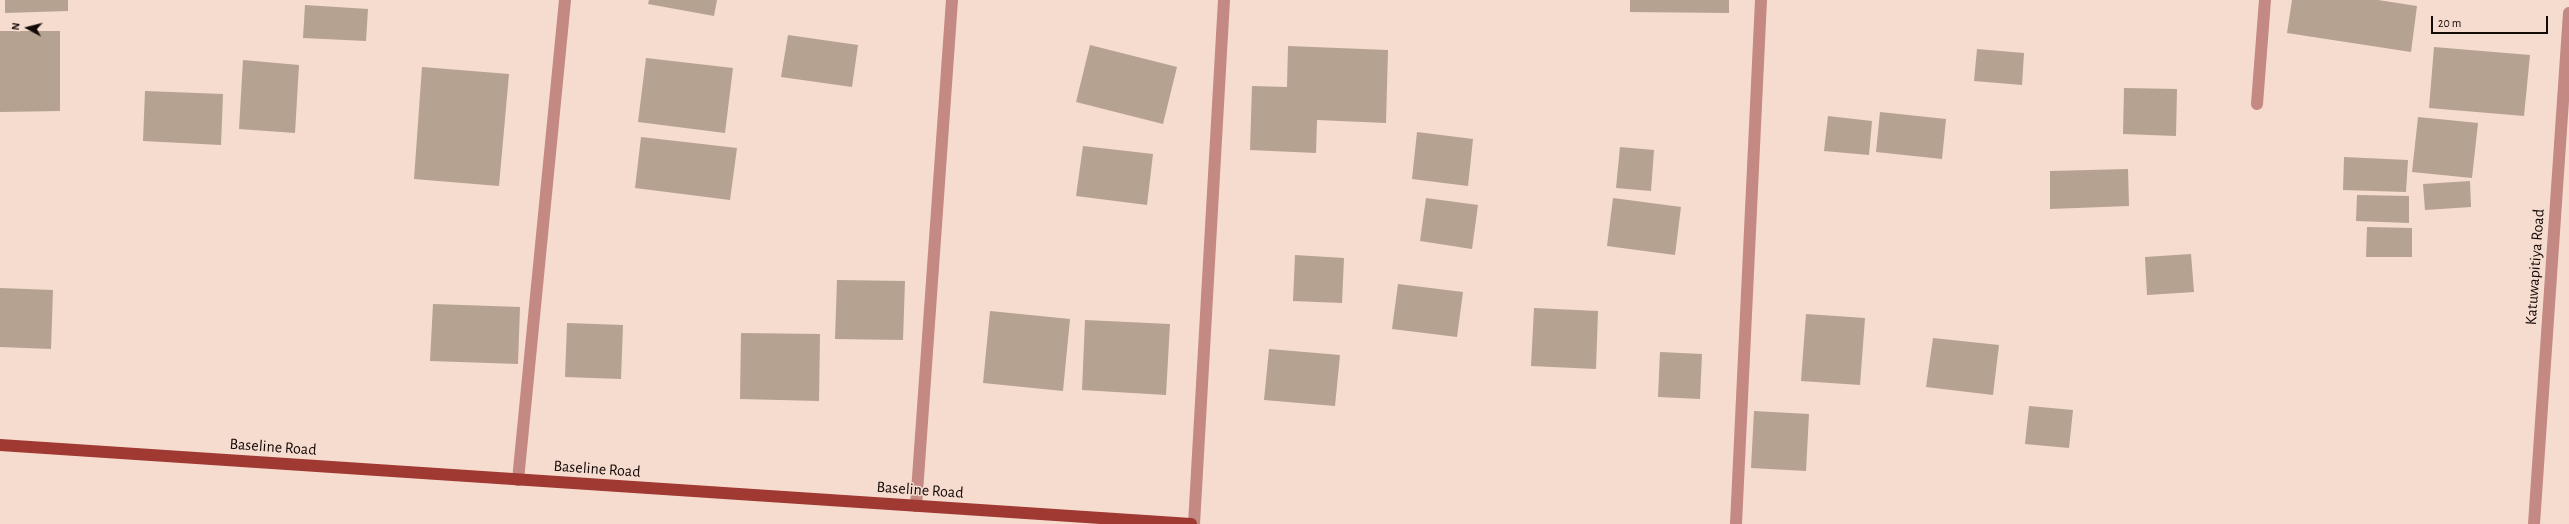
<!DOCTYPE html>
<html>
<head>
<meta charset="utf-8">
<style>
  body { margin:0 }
  #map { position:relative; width:2569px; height:524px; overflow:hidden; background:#f6dbcf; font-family:"Alegreya Sans",sans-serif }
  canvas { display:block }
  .north { position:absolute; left:8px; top:8px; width:40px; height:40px; -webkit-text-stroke:3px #f6dbcf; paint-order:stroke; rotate:277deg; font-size:11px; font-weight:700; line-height:16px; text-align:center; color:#130a07 }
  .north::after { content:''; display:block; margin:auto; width:14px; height:18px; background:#130a07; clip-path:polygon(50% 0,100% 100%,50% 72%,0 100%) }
  .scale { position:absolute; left:2431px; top:16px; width:117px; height:18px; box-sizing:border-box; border:2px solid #130a07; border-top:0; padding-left:5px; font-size:12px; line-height:14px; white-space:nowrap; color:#130a07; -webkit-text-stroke:3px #f6dbcf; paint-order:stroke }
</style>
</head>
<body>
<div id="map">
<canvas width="2569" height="524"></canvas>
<div class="north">N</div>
<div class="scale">20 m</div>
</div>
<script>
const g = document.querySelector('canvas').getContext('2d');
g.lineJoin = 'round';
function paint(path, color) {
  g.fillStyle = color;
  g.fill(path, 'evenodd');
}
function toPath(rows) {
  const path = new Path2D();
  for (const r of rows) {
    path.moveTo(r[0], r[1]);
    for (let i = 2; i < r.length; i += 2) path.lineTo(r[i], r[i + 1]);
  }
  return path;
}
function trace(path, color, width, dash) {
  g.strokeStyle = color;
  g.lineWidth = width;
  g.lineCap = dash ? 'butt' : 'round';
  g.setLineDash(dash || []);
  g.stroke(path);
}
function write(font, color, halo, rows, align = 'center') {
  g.font = font + ' "Alegreya Sans",sans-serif';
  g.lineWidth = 3;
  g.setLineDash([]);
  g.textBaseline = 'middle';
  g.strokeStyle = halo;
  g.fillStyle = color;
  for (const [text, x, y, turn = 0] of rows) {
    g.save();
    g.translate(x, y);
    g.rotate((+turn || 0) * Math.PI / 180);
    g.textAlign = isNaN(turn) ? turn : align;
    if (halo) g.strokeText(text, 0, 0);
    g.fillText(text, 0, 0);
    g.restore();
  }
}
paint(toPath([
  [5,0,68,0,68,11,5,13],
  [649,0,717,0,714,16,648,4],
  [1630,0,1729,0,1729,13,1630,12],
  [2292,0,2378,0,2417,6,2411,52,2287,33],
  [305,5,368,9,366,41,303,38],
  [0,31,60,31,60,111,0,112],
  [788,35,858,45,852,87,781,77],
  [1090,45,1177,67,1163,124,1076,102],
  [1288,46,1388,50,1386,123,1317,120,1316,153,1250,150,1252,86,1287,87],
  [2434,47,2530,55,2524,116,2429,108],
  [1977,49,2024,53,2022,85,1974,81],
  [646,58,733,68,725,133,638,122],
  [243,60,299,65,295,133,239,129],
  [422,67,509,74,499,186,414,179],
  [2124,88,2177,89,2176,136,2123,134],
  [145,91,223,94,221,145,143,141],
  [1880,112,1946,119,1942,159,1876,152],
  [1828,116,1872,121,1869,155,1824,151],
  [2418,117,2478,123,2472,178,2412,172],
  [1417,132,1473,139,1468,186,1412,179],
  [641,137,737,148,730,200,635,188],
  [1083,146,1153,154,1147,205,1076,196],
  [1620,147,1654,150,1651,191,1616,188],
  [2344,157,2408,160,2406,192,2343,190],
  [2128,169,2129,206,2050,209,2050,171],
  [2470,181,2471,207,2425,210,2423,184],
  [2357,195,2409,196,2409,223,2356,221],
  [1426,198,1478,205,1472,249,1420,241],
  [1613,198,1681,207,1675,255,1607,246],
  [2367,227,2412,228,2412,257,2366,257],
  [2191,254,2194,292,2147,295,2145,257],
  [1295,255,1344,258,1342,303,1293,301],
  [837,280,905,281,903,340,835,339],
  [1398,284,1463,292,1457,337,1392,329],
  [0,288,53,290,51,349,0,347],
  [433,304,520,307,518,364,430,361],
  [1534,308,1598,311,1596,369,1531,366],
  [990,311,1070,319,1063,391,983,383],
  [1806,314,1865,318,1860,385,1801,381],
  [1085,320,1170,324,1166,395,1082,390],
  [567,323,623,325,621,379,565,377],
  [741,333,820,334,819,401,740,399],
  [1933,338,1999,345,1993,395,1926,387],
  [1269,349,1340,355,1335,406,1264,400],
  [1660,352,1702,354,1700,399,1658,397],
  [2029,406,2073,410,2069,448,2025,444],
  [1754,411,1809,414,1806,471,1751,468]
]), '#b6a290');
trace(toPath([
  [2257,104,2265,0],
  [518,480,565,0],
  [916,506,952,0],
  [1194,524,1224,0],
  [1736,524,1761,0],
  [2534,524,2569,13]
]), '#c38982', 12);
trace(toPath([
  [0,445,1191,524]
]), '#9f3932', 12);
write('16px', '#130a07', '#f6dbcf', [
  ["Katuwapitiya Road",2535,267,-86],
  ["Baseline Road",273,447,4],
  ["Baseline Road",597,469,4],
  ["Baseline Road",920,490,4]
]);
</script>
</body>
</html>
